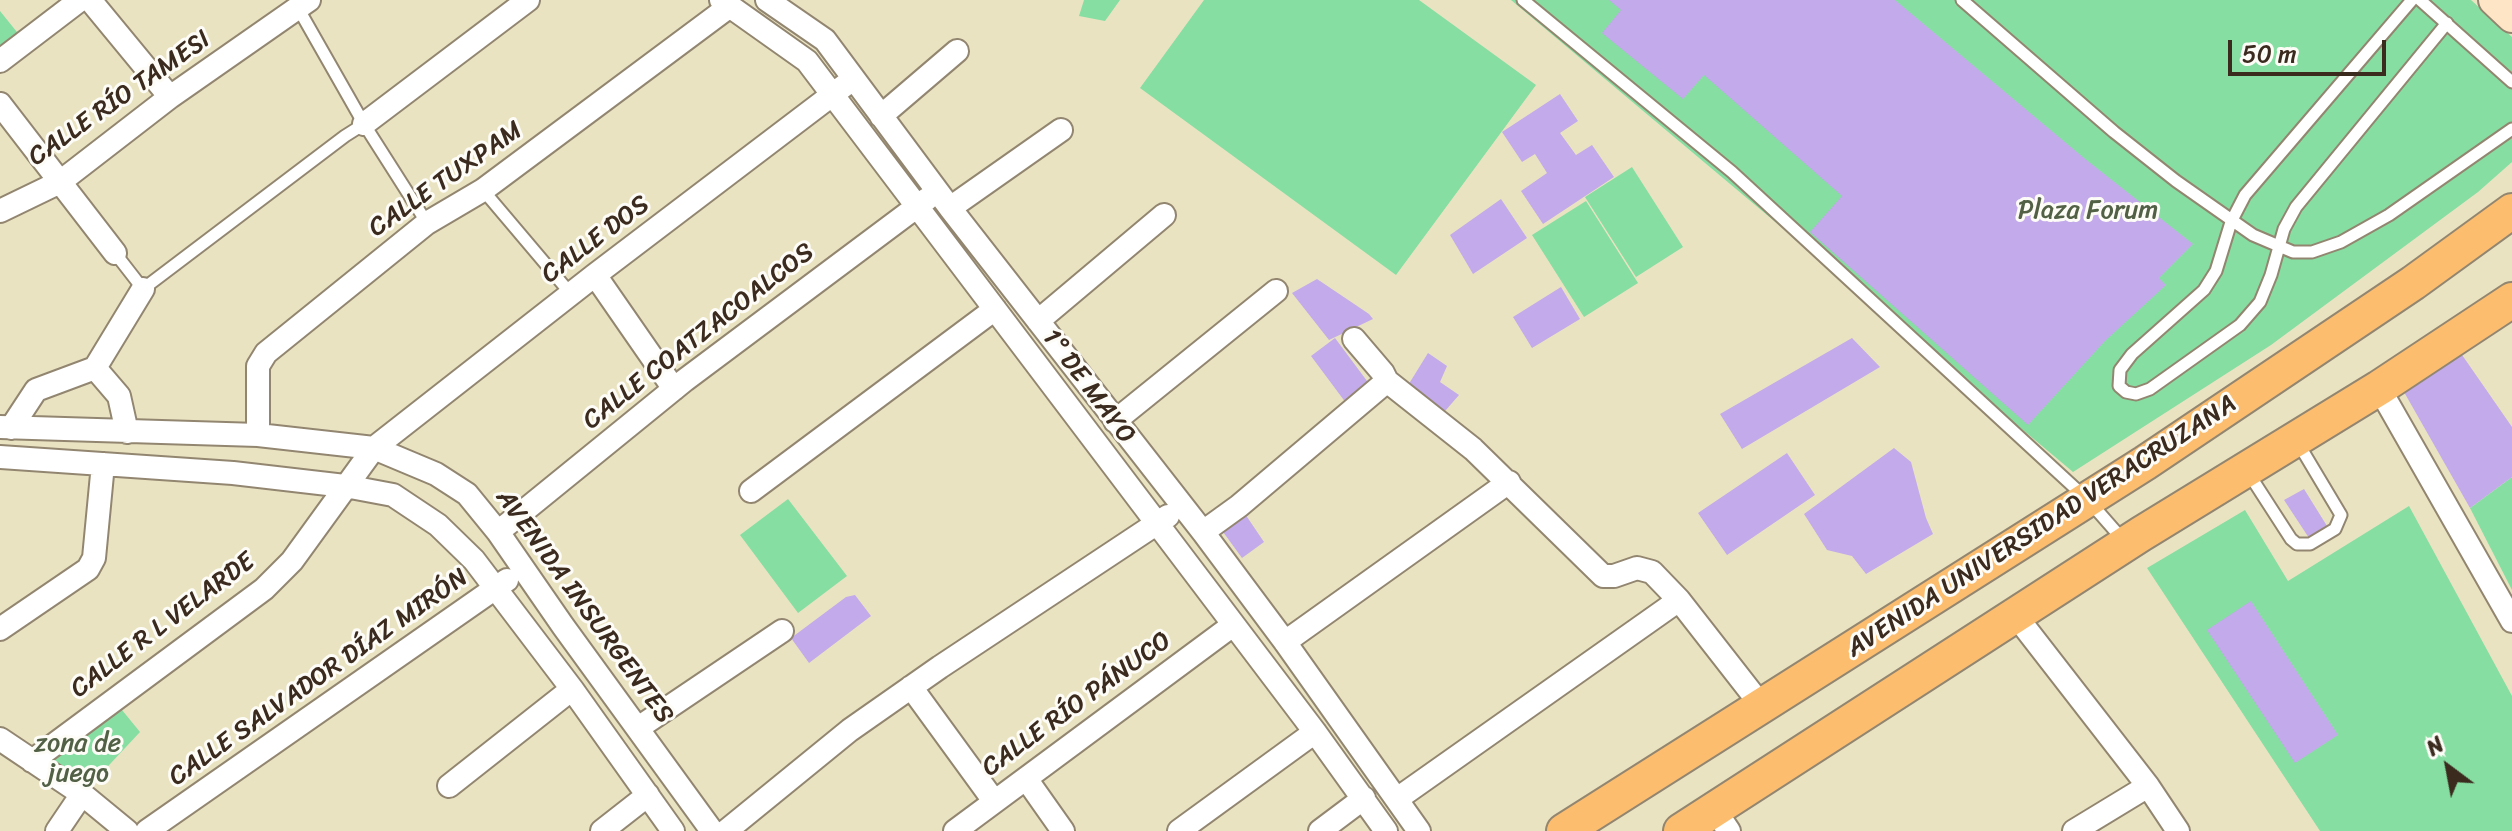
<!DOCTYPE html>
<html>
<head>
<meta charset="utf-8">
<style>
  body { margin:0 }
  #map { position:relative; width:2512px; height:831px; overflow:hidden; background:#eae3c2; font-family:Sriracha,sans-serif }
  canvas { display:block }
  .north { position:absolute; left:2408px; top:727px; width:80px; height:80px; -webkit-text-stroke:6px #fdfcf7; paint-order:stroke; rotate:328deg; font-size:22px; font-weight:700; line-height:32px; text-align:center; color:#3b2a1e }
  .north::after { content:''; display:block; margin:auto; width:28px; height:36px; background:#3b2a1e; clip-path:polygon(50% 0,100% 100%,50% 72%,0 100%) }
  .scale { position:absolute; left:2228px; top:40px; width:158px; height:36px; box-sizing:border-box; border:4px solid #3b2a1e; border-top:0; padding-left:10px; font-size:24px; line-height:28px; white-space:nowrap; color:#3b2a1e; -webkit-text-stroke:6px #fdfcf7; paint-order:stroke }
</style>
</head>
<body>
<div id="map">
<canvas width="2512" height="831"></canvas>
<div class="north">N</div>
<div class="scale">50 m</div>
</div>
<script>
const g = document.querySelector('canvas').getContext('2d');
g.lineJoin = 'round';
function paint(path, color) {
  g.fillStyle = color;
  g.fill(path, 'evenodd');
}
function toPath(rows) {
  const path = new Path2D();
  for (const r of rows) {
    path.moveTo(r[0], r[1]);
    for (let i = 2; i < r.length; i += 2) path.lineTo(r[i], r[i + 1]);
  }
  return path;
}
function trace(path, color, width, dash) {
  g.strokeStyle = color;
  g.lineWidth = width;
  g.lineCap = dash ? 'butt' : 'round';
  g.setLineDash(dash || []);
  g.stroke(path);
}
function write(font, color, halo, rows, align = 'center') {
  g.font = font + ' Sriracha,sans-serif';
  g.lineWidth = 6;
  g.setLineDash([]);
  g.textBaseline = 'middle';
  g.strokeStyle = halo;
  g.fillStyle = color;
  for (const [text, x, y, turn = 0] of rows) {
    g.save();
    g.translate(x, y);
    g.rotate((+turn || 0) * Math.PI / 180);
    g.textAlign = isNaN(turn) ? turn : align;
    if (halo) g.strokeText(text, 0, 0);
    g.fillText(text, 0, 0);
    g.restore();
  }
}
paint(toPath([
  [1084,0,1120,0,1105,21,1079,16],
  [1204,0,1419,0,1536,85,1396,275,1140,88],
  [1511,0,2471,0,2512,37,2512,162,2478,192,2271,345,2073,472],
  [0,11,25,42,0,61],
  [1632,167,1683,247,1636,277,1585,197],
  [1586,201,1638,283,1584,317,1532,235],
  [2512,477,2512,590,2470,508],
  [788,499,847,576,798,613,740,535],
  [2409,506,2512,696,2512,831,2320,831,2147,568,2245,510,2288,581],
  [113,699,140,732,82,794,32,761]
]), '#86dea2');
paint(toPath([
  [1609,0,1895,0,2084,158,2193,244,2159,278,2166,285,2105,341,2028,425,1810,232,1842,196,1704,75,1683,99,1602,33,1621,10],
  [1560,94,1578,121,1560,133,1576,155,1592,145,1614,177,1543,224,1521,191,1547,173,1535,154,1522,162,1502,132],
  [1501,199,1527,238,1473,274,1450,235],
  [1317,279,1369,314,1373,319,1329,340,1292,293],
  [1561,287,1580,319,1532,348,1513,317],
  [1335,338,1370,385,1346,403,1311,356],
  [1852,338,1880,367,1742,449,1720,414],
  [2460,352,2512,427,2512,477,2470,508,2404,392],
  [1428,353,1447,366,1440,382,1459,395,1439,418,1402,395],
  [1894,448,1911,462,1926,518,1933,534,1866,574,1852,556,1827,550,1804,514],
  [1787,453,1815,495,1727,555,1698,513],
  [2304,489,2327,526,2309,538,2284,500],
  [1241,508,1264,542,1242,558,1218,525],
  [855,595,871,616,809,663,791,638,846,597],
  [2251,601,2338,735,2295,763,2207,630]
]), '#c3aaea');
const lane = toPath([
  [1523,0,1732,172,2088,500,2124,541],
  [1962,0,2114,132,2176,181,2253,235,2293,252,2312,252,2341,242,2389,215,2512,129],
  [2412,0,2245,195,2231,222,2216,271,2204,290,2132,354,2120,370,2119,386,2126,392,2136,394,2150,389,2240,325,2260,302,2271,275,2284,229,2296,207,2447,23],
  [2420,0,2512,82],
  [298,8,364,124,427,223],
  [483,190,571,294],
  [115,253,143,289,345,136,364,124],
  [2249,474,2291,539,2297,544,2310,544,2335,529,2341,515,2298,443]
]);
const street = toPath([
  [90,0,170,97],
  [721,0,807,61,1315,732,1386,831],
  [767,0,825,40,950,208,1203,532,1285,642,1419,831],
  [0,61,80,0],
  [0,104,115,253],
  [881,116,957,51],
  [364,124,528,0],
  [950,208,1061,130],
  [0,211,60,182,170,97,309,0],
  [595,275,674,389],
  [1038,321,1164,215],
  [95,368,119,396,127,432],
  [1387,381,1473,449,1603,576,1614,576,1637,568,1652,572,1679,600,1761,705],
  [2379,388,2512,621],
  [1115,421,1276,291],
  [0,427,258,435,374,448,436,474,467,494,498,532,563,626,712,831],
  [11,428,36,390,95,368,143,289],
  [258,435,258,366,266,353,427,223,483,190,730,6],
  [0,457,233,473,345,486,393,495,438,525,474,560,572,689,673,831],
  [751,491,995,309],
  [498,532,685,380,927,199],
  [1203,532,1239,506,1387,381,1383,373,1354,339],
  [2016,616,2148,786,2178,831],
  [0,629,88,569,94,558,103,464],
  [1285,642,1509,482],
  [911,687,994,801],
  [638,728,782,631],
  [0,739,82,794,127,831],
  [32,761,264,589,292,561,374,448,595,275,853,79],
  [1027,780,1063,831],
  [449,786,572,689],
  [1397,799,1679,600],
  [1715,810,1729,831],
  [57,831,82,794],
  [147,831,507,580],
  [602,831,648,795],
  [726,831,850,730,940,667,1168,516],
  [955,831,1233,625],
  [1179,831,1315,732],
  [1320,831,1364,798],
  [2074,831,2148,786]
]);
const secondary = toPath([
  [2494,0,2512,17]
]);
const primary = toPath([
  [1564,831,2145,463,2413,283,2512,211],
  [1681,831,2141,534,2379,388,2512,300]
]);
trace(lane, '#928670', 15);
trace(street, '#928670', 26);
trace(secondary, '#928670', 34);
trace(primary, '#928670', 38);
trace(lane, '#fff', 11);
trace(street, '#fff', 22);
trace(secondary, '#fee5c5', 30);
trace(primary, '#fcbd6f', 34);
write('26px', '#3b2a1e', '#fdfcf7', [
  ["CALLE RÍO TAMESI",120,99,-35],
  ["CALLE TUXPAM",446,180,-35],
  ["CALLE DOS",596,240,-37],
  ["CALLE COATZACOALCOS",699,337,-38],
  ["1° DE MAYO",1088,387,53],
  ["AVENIDA UNIVERSIDAD VERACRUZANA",2042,527,-33],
  ["AVENIDA INSURGENTES",584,607,54],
  ["CALLE R L VELARDE",163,626,-37],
  ["CALLE SALVADOR DÍAZ MIRÓN",319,678,-35],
  ["CALLE RÍO PÁNUCO",1077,705,-36]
]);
write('26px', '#526046', '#fdfcf7', [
  ["Plaza Forum",2088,211],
  ["zona de",78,744],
  ["juego",78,774]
]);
</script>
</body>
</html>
